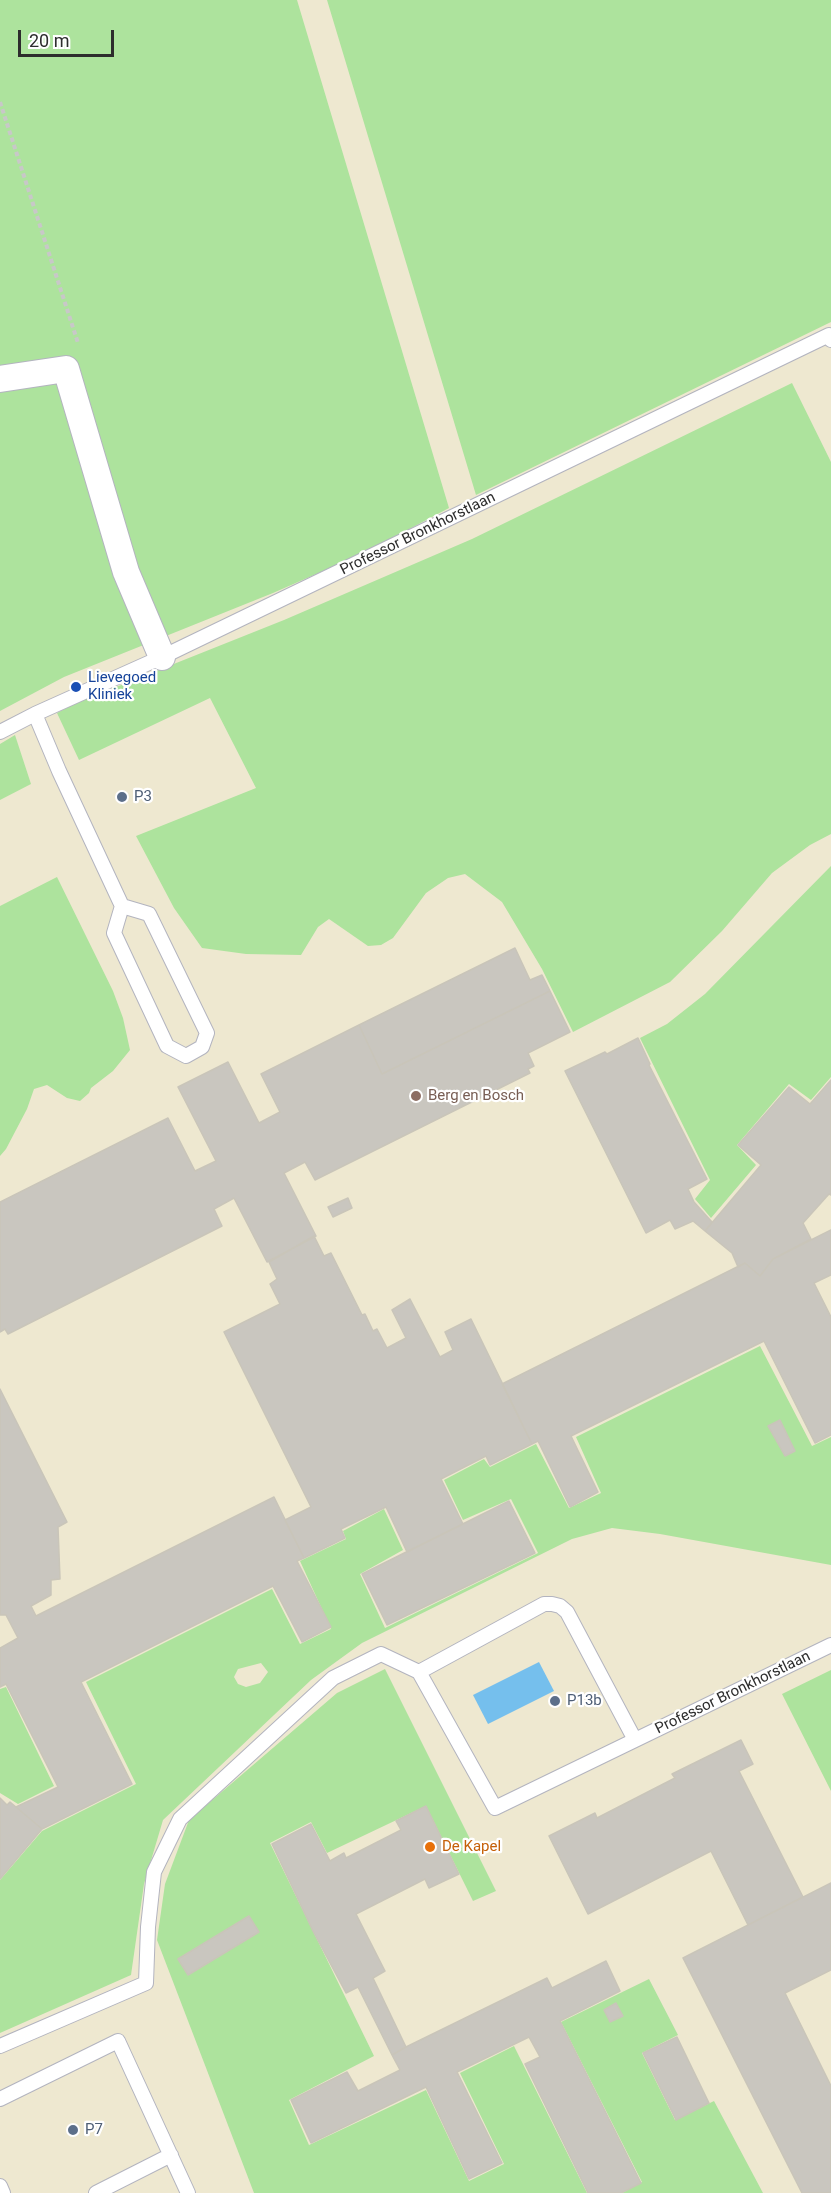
<!DOCTYPE html>
<html>
<head>
<meta charset="utf-8">
<style>
  body { margin:0 }
  #map { position:relative; width:831px; height:2193px; overflow:hidden; background:#eee9df; font-family:Roboto,sans-serif }
  canvas { display:block }
  .scale { position:absolute; left:18px; top:30px; width:96px; height:27px; box-sizing:border-box; border:3px solid #2d2d2d; border-top:0; padding-left:8px; font-size:18px; line-height:21px; white-space:nowrap; color:#2d2d2d; -webkit-text-stroke:4px #fff; paint-order:stroke }
</style>
</head>
<body>
<div id="map">
<canvas width="831" height="2193"></canvas>
<div class="scale">20 m</div>
</div>
<script>
const g = document.querySelector('canvas').getContext('2d');
g.lineJoin = 'round';
function paint(path, color) {
  g.fillStyle = color;
  g.fill(path, 'evenodd');
}
function toPath(rows) {
  const path = new Path2D();
  for (const r of rows) {
    path.moveTo(r[0], r[1]);
    for (let i = 2; i < r.length; i += 2) path.lineTo(r[i], r[i + 1]);
  }
  return path;
}
function trace(path, color, width, dash) {
  g.strokeStyle = color;
  g.lineWidth = width;
  g.lineCap = dash ? 'butt' : 'round';
  g.setLineDash(dash || []);
  g.stroke(path);
}
function write(font, color, halo, rows, align = 'center') {
  g.font = font + ' Roboto,sans-serif';
  g.lineWidth = 4.5;
  g.setLineDash([]);
  g.textBaseline = 'middle';
  g.strokeStyle = halo;
  g.fillStyle = color;
  for (const [text, x, y, turn = 0] of rows) {
    g.save();
    g.translate(x, y);
    g.rotate((+turn || 0) * Math.PI / 180);
    g.textAlign = isNaN(turn) ? turn : align;
    if (halo) g.strokeText(text, 0, 0);
    g.fillText(text, 0, 0);
    g.restore();
  }
}
paint(toPath([
  [0,0,831,0,831,2193,0,2193]
]), '#eee8d0');
paint(toPath([
  [0,0,297,0,449,508,364,553,273,593,64,677,0,711],
  [327,0,831,0,831,322,476,495],
  [792,383,831,462,831,834,810,845,772,873,722,931,670,982,573,1032,542,969,502,902,465,874,448,878,426,893,393,938,381,945,368,946,329,919,318,927,301,955,246,954,202,948,174,908,136,836,256,788,210,698,79,760,57,713,76,703,284,620,472,539],
  [15,735,31,784,0,800,0,744],
  [831,866,831,1077,811,1100,789,1084,737,1145,756,1165,711,1218,695,1199,710,1180,640,1038,667,1024,705,994],
  [57,877,113,991,123,1018,130,1050,113,1071,91,1088,89,1093,80,1101,67,1098,47,1085,34,1089,27,1109,6,1149,0,1156,0,906],
  [760,1346,812,1446,831,1437,831,1565,660,1534,612,1528,572,1539,362,1643,311,1680,163,1820,144,1884,131,1975,0,2033,0,1880,42,1831,136,1784,86,1682,272,1589,300,1644,331,1629,300,1561,346,1539,343,1531,384,1509,403,1550,360,1574,385,1628,538,1553,511,1499,463,1520,444,1480,484,1459,490,1467,536,1444,569,1508,601,1493,576,1437],
  [261,1663,268,1672,260,1683,246,1687,238,1684,234,1677,238,1669],
  [385,1669,496,1891,473,1901,426,1806,327,1853,311,1822,270,1843,374,2056,289,2100,309,2145,426,2090,469,2181,504,2164,460,2073,514,2046,587,2193,254,2193,157,1940,165,1884,189,1820,337,1693],
  [831,1670,831,1791,782,1694],
  [6,1687,54,1786,18,1804,0,1793,0,1689],
  [649,1979,678,2035,642,2053,675,2120,714,2101,763,2193,622,2193,642,2182,561,2022]
]), '#ade39d');
paint(toPath([
  [539,1662,554,1691,488,1724,473,1695]
]), '#75bfed');
const building = toPath([
  [515,948,530,980,542,975,550,991,382,1074,359,1025,515,948],
  [550,991,570,1032,528,1053,534,1066,528,1069,530,1073,315,1180,305,1162,284,1173,316,1236,267,1262,234,1198,214,1209,222,1226,8,1334,5,1329,0,1332,0,1202,168,1118,195,1171,216,1161,178,1087,228,1062,259,1123,280,1112,261,1074,359,1025,382,1074,550,991],
  [638,1038,650,1064,649,1065,707,1179,688,1189,694,1202,712,1222,705,1231,693,1221,675,1229,670,1220,646,1233,565,1071,605,1052,607,1054,638,1038],
  [831,1080,831,1195,829,1194,803,1223,811,1239,773,1259,760,1276,745,1263,738,1267,732,1253,705,1231,761,1165,738,1145,789,1087,810,1104,831,1080],
  [348,1198,352,1208,333,1217,328,1207,348,1198],
  [831,1230,831,1275,814,1283,831,1317,831,1435,815,1443,764,1341,571,1436,598,1492,570,1507,538,1441,532,1444,502,1384,745,1263,760,1276,773,1259,831,1230],
  [314,1236,324,1256,331,1253,362,1315,365,1314,373,1331,377,1329,387,1348,406,1338,392,1310,410,1299,440,1357,453,1350,445,1332,471,1319,532,1444,490,1465,486,1456,441,1479,463,1524,407,1552,386,1507,341,1529,345,1538,304,1558,285,1520,311,1507,224,1332,280,1304,270,1284,277,1279,269,1262,314,1236],
  [0,1389,67,1522,58,1527,60,1579,51,1580,51,1595,31,1606,36,1616,274,1497,304,1558,297,1561,331,1627,302,1642,273,1586,81,1682,132,1784,42,1829,16,1807,58,1787,6,1684,0,1687,0,1648,18,1638,6,1615,0,1615,0,1389],
  [780,1420,795,1451,785,1456,768,1426,780,1420],
  [509,1501,535,1553,387,1625,362,1574,509,1501],
  [741,1740,753,1764,739,1771,803,1897,748,1925,711,1851,588,1914,549,1836,595,1813,597,1818,675,1778,672,1774,741,1740],
  [0,1798,7,1805,10,1802,42,1829,0,1879,0,1798],
  [426,1806,459,1874,429,1888,425,1879,356,1914,385,1971,373,1978,406,2047,392,2055,358,1987,346,1993,313,1931,272,1844,311,1824,330,1861,344,1853,346,1858,401,1830,396,1821,426,1806],
  [831,1883,831,1970,785,1993,831,2086,831,2193,802,2193,683,1958,831,1883],
  [249,1916,259,1932,188,1975,178,1959,249,1916],
  [606,1961,620,1991,560,2021,641,2183,621,2193,588,2193,525,2064,540,2057,529,2037,457,2072,502,2163,469,2179,426,2087,311,2143,291,2100,347,2072,358,2091,400,2070,392,2055,406,2047,547,1978,552,1988,606,1961],
  [616,2003,623,2016,610,2022,604,2010,616,2003],
  [677,2037,709,2103,676,2120,643,2053,677,2037]
]);
paint(building, '#c9c6bf');
trace(building, '#c9c5b9', 1.5);
const lane = toPath([
  [35,714,59,771,122,906,114,933,167,1046,186,1056,202,1047,207,1033,149,914,122,906],
  [0,732,35,714,162,657,829,335,831,340],
  [635,1740,567,1612,560,1606,552,1604,544,1604,419,1672,495,1808,831,1645],
  [0,2046,146,1983,148,1927,154,1872,180,1819,333,1678,381,1654,419,1672],
  [0,2099,118,2041,188,2193],
  [0,2186,3,2193],
  [96,2193,171,2155]
]);
const street = toPath([
  [0,379,66,369,126,572,162,657]
]);
trace(lane, '#b3b4bf', 16);
trace(street, '#b3b4bf', 28);
trace(toPath([
  [0,102,78,343]
]), '#c8c8c8', 4, [4.5, 3]);
trace(lane, '#fff', 14);
trace(street, '#fff', 26);
for (const [x, y, r, color] of [
  [76,687,6,"#1a4fb4"],
  [122,797,6,"#5c6f8a"],
  [416,1096,6,"#8d6e63"],
  [555,1701,6,"#5c6f8a"],
  [430,1847,6,"#e8710a"],
  [73,2130,6,"#5c6f8a"]
]) {
  const dot = new Path2D();
  dot.arc(x, y, r, 0, 2 * Math.PI);
  g.fillStyle = color;
  g.fill(dot);
  trace(dot, '#fff', 2);
}
write('15px', '#2d2d2d', '#fff', [
  ["Professor Bronkhorstlaan",418,534,-26],
  ["Professor Bronkhorstlaan",733,1693,-26]
]);
write('15px', '#164399', '#fff', [
  ["Lievegoed",88,678],
  ["Kliniek",88,695]
], 'left');
write('15px', '#4e5e75', '#fff', [
  ["P3",134,797],
  ["P13b",567,1701],
  ["P7",85,2130]
], 'left');
write('15px', '#785e54', '#fff', [
  ["Berg en Bosch",428,1096]
], 'left');
write('15px', '#c56008', '#fff', [
  ["De Kapel",442,1847]
], 'left');
</script>
</body>
</html>
